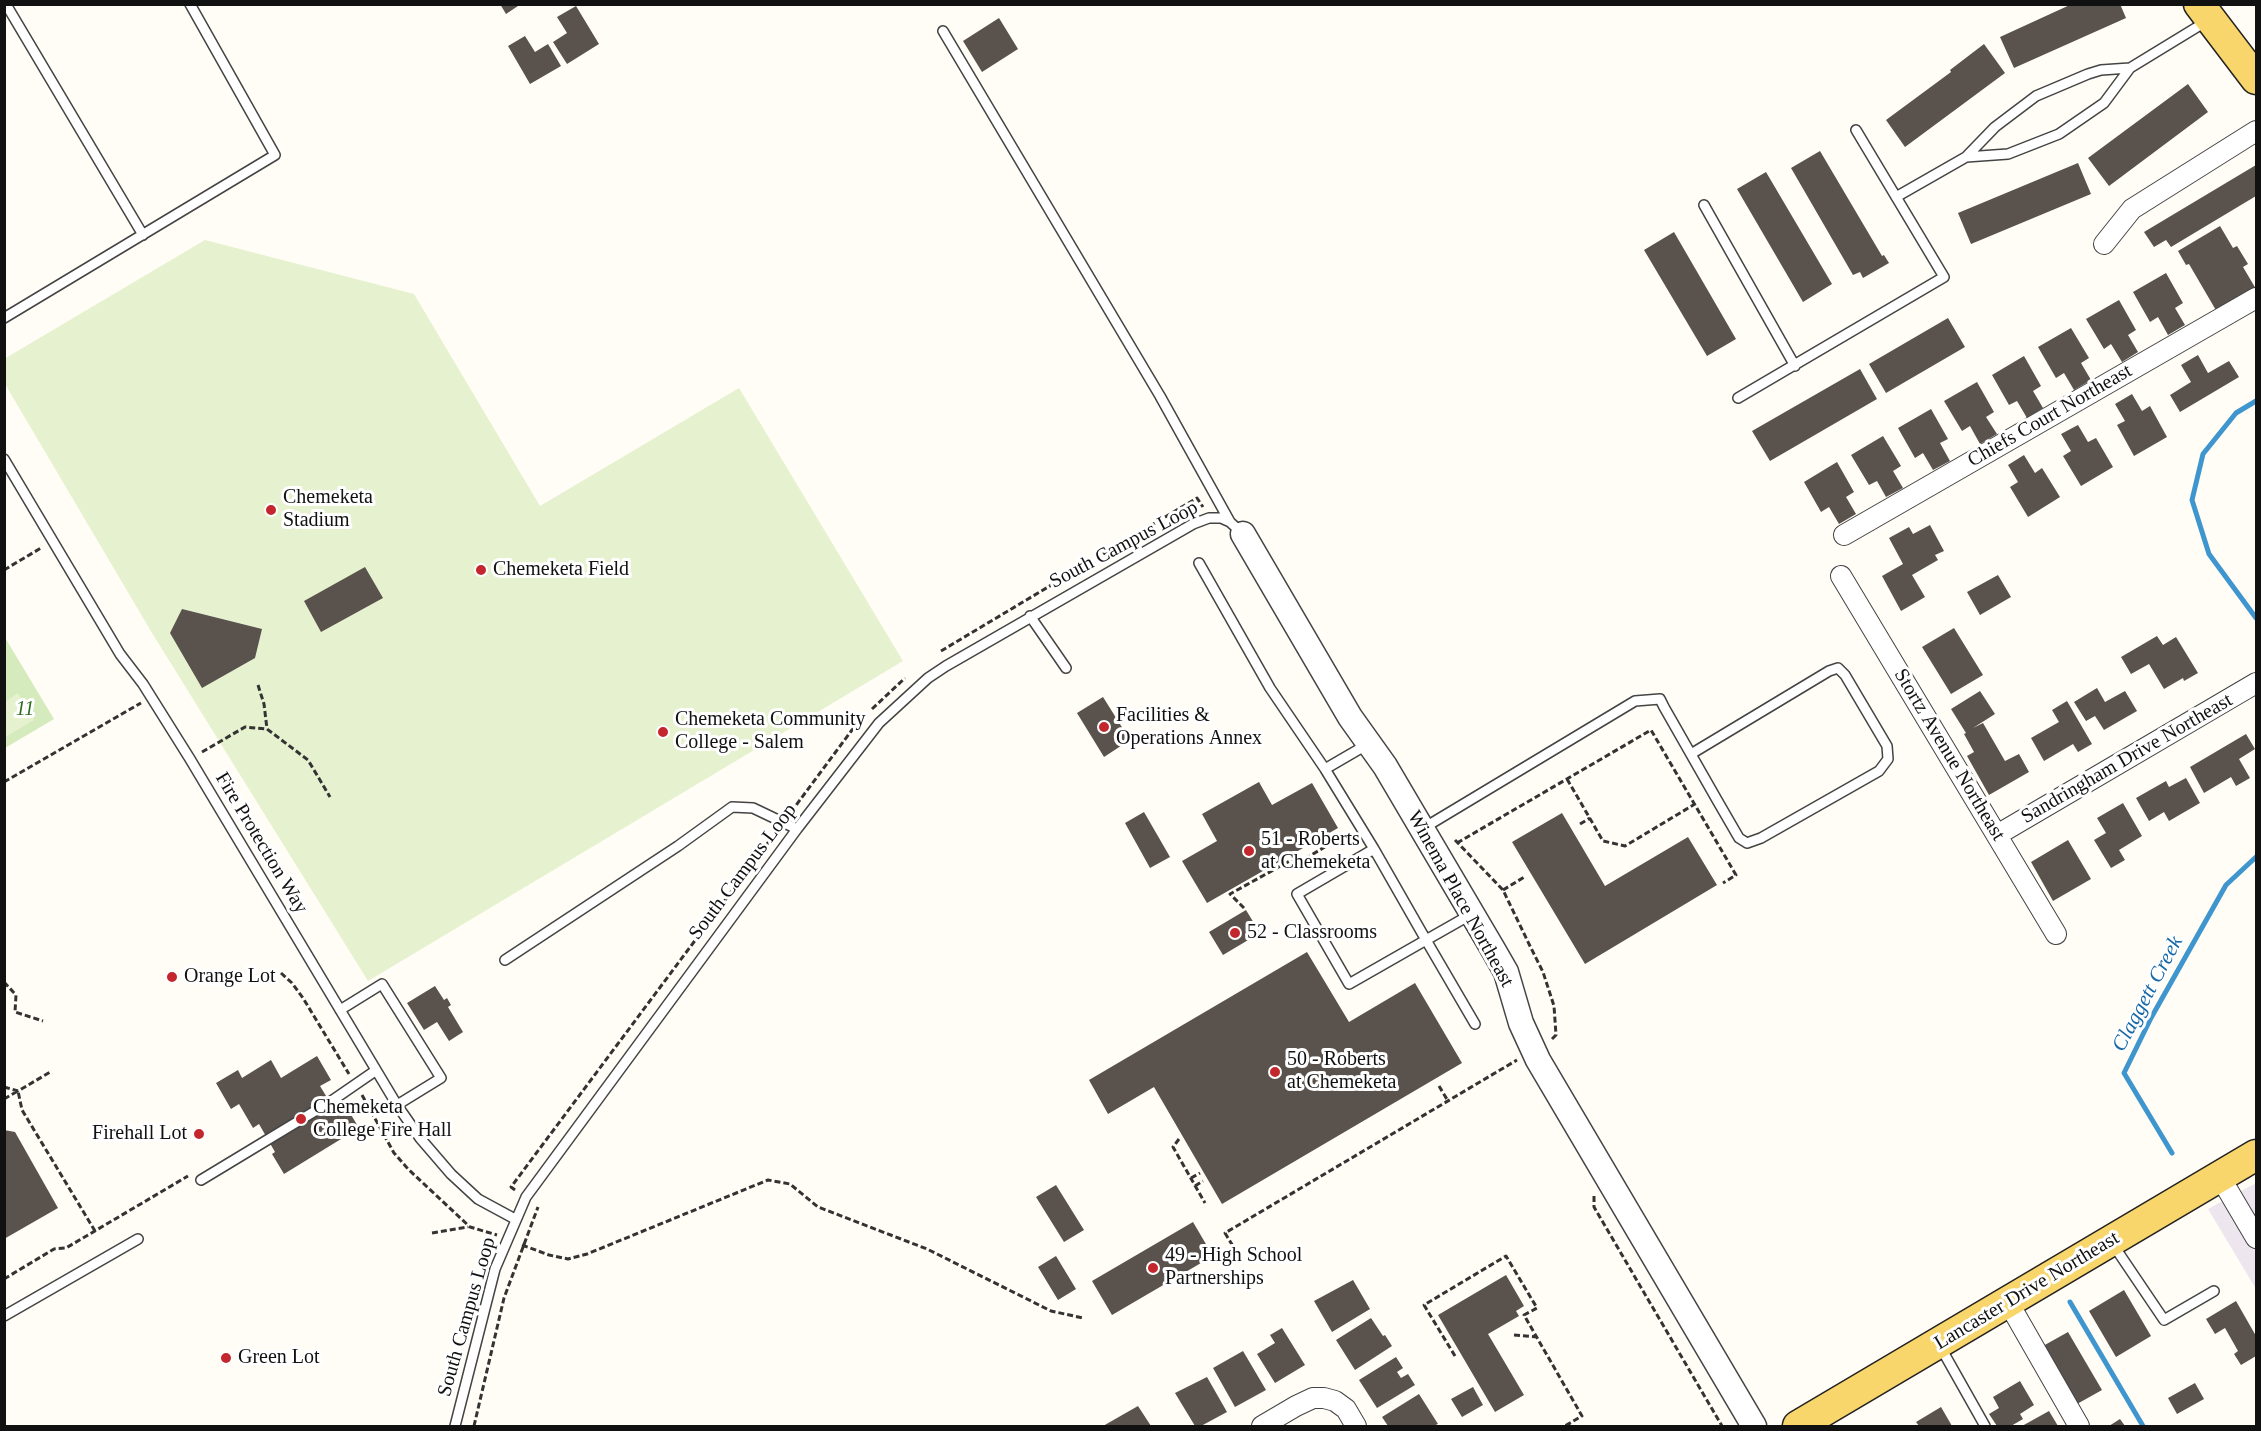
<!DOCTYPE html>
<html>
<head>
<meta charset="utf-8">
<style>
  body { margin:0 }
  #map { position:relative; width:2261px; height:1431px; overflow:hidden; background:#fffdf5; font-family:Georgia,serif }
  canvas { display:block }
  .frame { position:absolute; inset:0; border:6px solid #111; pointer-events:none }
</style>
</head>
<body>
<div id="map">
<canvas width="2261" height="1431"></canvas>
<div class="frame"></div>
</div>
<script>
const g = document.querySelector('canvas').getContext('2d');
g.lineJoin = 'round';
function paint(path, color) {
  g.fillStyle = color;
  g.fill(path, 'evenodd');
}
function toPath(rows) {
  const path = new Path2D();
  for (const r of rows) {
    path.moveTo(r[0], r[1]);
    for (let i = 2; i < r.length; i += 2) path.lineTo(r[i], r[i + 1]);
  }
  return path;
}
function trace(path, color, width, dash) {
  g.strokeStyle = color;
  g.lineWidth = width;
  g.lineCap = dash ? 'butt' : 'round';
  g.setLineDash(dash || []);
  g.stroke(path);
}
function write(font, color, halo, rows, align = 'center') {
  g.font = font + ' Georgia,serif';
  g.lineWidth = 6;
  g.setLineDash([]);
  g.textBaseline = 'middle';
  g.strokeStyle = halo;
  g.fillStyle = color;
  for (const [text, x, y, turn = 0] of rows) {
    g.save();
    g.translate(x, y);
    g.rotate((+turn || 0) * Math.PI / 180);
    g.textAlign = isNaN(turn) ? turn : align;
    if (halo) g.strokeText(text, 0, 0);
    g.fillText(text, 0, 0);
    g.restore();
  }
}
paint(toPath([
  [2256,1183,2256,1289,2208,1209]
]), '#eee6ef');
paint(toPath([
  [4,636,54,719,5,748,4,748]
]), '#d5ebbd');
paint(toPath([
  [205,240,414,294,540,506,739,388,903,661,368,981,152,633,5,384,4,359],
  [18,693,34,720,5,737,5,702]
]), '#e6f2cf');
trace(toPath([
  [2256,401,2236,413,2203,454,2192,500,2209,554,2256,618],
  [2172,1153,2124,1073,2151,1018,2226,885,2256,857],
  [2070,1302,2143,1426]
]), '#3f96cf', 5);
paint(toPath([
  [500,4,521,4,506,14],
  [2072,4,2120,4,2126,18,2014,68,2000,37],
  [576,6,599,44,567,64,553,42,567,33,557,17],
  [999,18,1018,49,982,72,963,41],
  [525,36,535,52,548,44,561,66,530,84,508,46],
  [1984,44,2005,73,1905,147,1886,120,1951,72,1950,70],
  [2188,84,2208,112,2109,186,2088,158],
  [1820,151,1882,256,1884,255,1889,263,1863,278,1860,272,1853,275,1791,168],
  [2078,163,2091,194,1971,244,1958,213],
  [2256,165,2256,196,2171,247,2166,240,2154,247,2144,232],
  [1766,172,1832,284,1803,302,1737,189],
  [2220,226,2233,248,2237,246,2248,264,2243,267,2256,289,2217,312,2189,264,2186,265,2178,251],
  [1674,232,1736,339,1707,356,1644,250],
  [2166,273,2183,303,2175,308,2185,325,2168,335,2158,317,2150,322,2133,292],
  [2119,300,2136,330,2128,335,2138,352,2122,362,2111,344,2104,349,2086,319],
  [1948,318,1965,347,1886,393,1869,364],
  [2071,328,2089,358,2081,363,2091,380,2074,390,2064,373,2056,378,2038,347],
  [2198,355,2208,373,2229,361,2239,377,2180,412,2170,395,2191,382,2181,365],
  [2024,356,2041,386,2033,391,2043,408,2027,418,2017,401,2009,405,1992,375],
  [1860,369,1877,399,1770,461,1752,431],
  [1977,382,1994,412,1986,417,1997,434,1980,444,1970,426,1962,431,1944,401],
  [2132,394,2142,411,2150,406,2167,437,2134,456,2117,425,2125,421,2115,404],
  [1931,409,1948,439,1940,443,1950,461,1933,470,1923,453,1915,458,1898,428],
  [2078,425,2088,442,2096,438,2113,467,2081,486,2063,456,2071,451,2061,434],
  [1883,436,1901,466,1893,471,1903,488,1886,497,1877,481,1869,485,1851,455],
  [2024,455,2035,473,2042,468,2060,497,2028,517,2010,487,2018,482,2008,465],
  [1837,462,1854,492,1846,497,1856,514,1839,524,1829,507,1821,512,1804,482],
  [1930,525,1944,551,1935,555,1938,560,1912,575,1925,597,1901,611,1882,576,1903,564,1889,538,1909,527,1913,534],
  [365,567,383,598,321,632,304,601],
  [1998,575,2011,597,1980,615,1967,592],
  [182,609,262,629,255,658,202,688,170,633],
  [1954,628,1983,675,1951,694,1922,647],
  [2157,636,2163,645,2176,637,2198,673,2184,681,2183,678,2164,689,2149,664,2131,674,2121,657],
  [2097,688,2105,702,2125,691,2137,711,2104,730,2095,716,2086,721,2074,702],
  [1980,691,1995,714,1973,728,1983,723,2005,761,2019,754,2029,772,1989,795,1967,756,1974,752,1964,734,1966,733,1951,709],
  [1103,697,1130,740,1104,757,1077,713],
  [2067,701,2092,744,2078,752,2073,744,2044,761,2031,738,2059,722,2052,710],
  [2246,734,2255,749,2239,759,2250,778,2236,786,2231,777,2204,793,2190,767],
  [2186,778,2200,803,2169,821,2164,812,2149,821,2136,798,2166,781,2169,787],
  [1259,782,1272,805,1312,783,1338,828,1207,903,1182,861,1217,841,1202,814],
  [2123,803,2142,836,2119,850,2125,860,2111,868,2094,840,2106,833,2097,818],
  [1144,812,1170,857,1150,868,1125,823],
  [1562,813,1605,886,1688,837,1717,885,1585,964,1512,842],
  [2068,840,2091,879,2053,901,2031,862],
  [1246,910,1260,933,1223,955,1209,932],
  [1307,952,1349,1022,1415,983,1462,1063,1222,1204,1154,1087,1108,1114,1089,1080],
  [435,986,444,1000,447,998,451,1005,448,1007,463,1032,449,1041,437,1022,424,1030,407,1003],
  [317,1056,331,1080,320,1086,337,1114,347,1108,359,1128,284,1174,272,1154,275,1152,259,1124,253,1128,239,1104,231,1109,216,1083,238,1070,242,1078,271,1060,281,1078],
  [4,1130,15,1132,58,1208,4,1239],
  [1056,1185,1084,1230,1064,1242,1036,1197],
  [1193,1222,1213,1256,1112,1315,1092,1281],
  [1056,1256,1076,1289,1058,1300,1038,1267],
  [1506,1275,1524,1306,1516,1311,1519,1316,1488,1334,1524,1395,1495,1412,1438,1315],
  [1353,1280,1370,1309,1332,1332,1314,1301],
  [2124,1290,2151,1336,2116,1357,2089,1311],
  [2236,1301,2256,1336,2256,1356,2241,1365,2234,1354,2238,1351,2225,1328,2215,1334,2206,1319],
  [1371,1318,1383,1336,1385,1335,1392,1346,1355,1370,1336,1340],
  [1282,1328,1305,1365,1275,1383,1257,1354,1275,1343,1270,1335],
  [2068,1332,2102,1390,2077,1404,2043,1346],
  [1243,1351,1266,1390,1235,1407,1213,1368],
  [1396,1357,1403,1368,1397,1372,1401,1378,1408,1374,1415,1385,1377,1408,1359,1380],
  [1207,1377,1227,1412,1201,1426,1195,1426,1175,1393],
  [2020,1381,2034,1405,2020,1414,2023,1419,2011,1426,1997,1426,1989,1414,1999,1408,1993,1397],
  [2195,1383,2204,1399,2177,1414,2168,1398],
  [1473,1387,1483,1405,1462,1417,1451,1399],
  [1419,1394,1438,1424,1433,1426,1388,1426,1382,1417],
  [1138,1406,1151,1426,1103,1426],
  [1941,1407,1952,1426,1919,1426,1916,1422],
  [2049,1411,2058,1426,2022,1426],
  [2120,1419,2125,1426,2109,1426]
]), '#5a524d');
const service = toPath([
  [7,6,143,235],
  [943,31,1160,396,1230,522],
  [1966,157,2008,154,2059,134,2104,103,2130,68],
  [1896,197,1966,157,1995,127,2036,96,2088,74,2101,70,2130,68,2207,21],
  [1704,205,1795,366],
  [4,318,275,155,190,4],
  [1738,398,1944,277,1856,130],
  [4,459,120,654,143,684,190,759,397,1105,420,1138,451,1174,478,1199,515,1219],
  [1199,563,1270,688,1325,769],
  [1030,616,1066,668],
  [1368,744,1325,769,1374,849],
  [1422,829,1635,701,1660,699,1664,707,1717,800,1739,838,1747,843,1761,838,1879,771,1888,759,1887,746,1845,675,1838,668,1829,671,1691,754],
  [1374,849,1426,940,1349,984,1297,894,1374,849],
  [1470,915,1426,940,1475,1024],
  [505,960,678,846,732,807,753,808,797,829],
  [340,1010,382,984,441,1078,397,1105],
  [201,1180,330,1102,375,1071],
  [2112,1243,2164,1320,2214,1291],
  [4,1316,138,1239],
  [1941,1348,1985,1426],
  [455,1426,495,1269,526,1197,797,829,879,723,928,678,946,666,1193,524,1209,518,1221,518,1230,522,1243,534]
]);
const minor = toPath([
  [2104,244,2132,209,2256,131],
  [1844,535,2256,298],
  [1841,576,2056,934],
  [1997,835,2256,683],
  [2220,1177,2256,1238],
  [2008,1302,2079,1426],
  [1262,1426,1296,1406,1313,1398,1324,1398,1335,1401,1346,1409,1356,1426]
]);
const tertiary = toPath([
  [1243,534,1350,717,1385,766,1494,951,1506,972,1521,1023,1538,1060,1754,1426]
]);
const primary = toPath([
  [2199,4,2256,79],
  [1798,1426,2256,1155]
]);
trace(service, '#444', 12);
trace(minor, '#444', 22);
trace(tertiary, '#444', 27);
trace(primary, '#222', 33);
trace(toPath([
  [4,570,41,548],
  [941,651,1197,498,1203,507],
  [258,685,264,704,267,729],
  [872,709,905,678],
  [202,752,245,727,267,729,308,760,330,797],
  [1567,779,1603,841,1625,846,1695,804],
  [4,782,141,703],
  [791,812,852,730,868,713],
  [1580,824,1590,818],
  [1455,840,1503,890,1530,946,1543,972,1554,1006,1556,1035,1551,1040],
  [1321,842,1324,847],
  [1457,843,1651,730,1736,875,1723,883],
  [1503,890,1526,876],
  [1244,908,1230,894,1295,858,1298,863,1348,833],
  [281,973,292,983,303,998,349,1074],
  [4,982,16,995,15,1012,43,1021],
  [1439,1086,1448,1101],
  [4,1087,18,1091,52,1071],
  [362,1095,394,1153,408,1169,470,1227,497,1235],
  [4,1099,18,1091,22,1110,95,1231],
  [1179,1139,1173,1147,1205,1203],
  [1191,1178,1200,1173],
  [1195,1186,1203,1181],
  [515,1190,511,1187,776,832],
  [1594,1196,1594,1207,1722,1426],
  [432,1233,468,1227],
  [522,1245,549,1255,568,1259,587,1254,768,1180,790,1184,818,1207,927,1249,1051,1311,1083,1318],
  [1242,1261,1225,1233,1517,1060],
  [4,1279,54,1249,66,1248,188,1176],
  [1514,1335,1537,1337],
  [1455,1356,1424,1305,1506,1256,1537,1308,1524,1315,1582,1416,1565,1426],
  [474,1426,504,1298,538,1207]
]), '#333', 3, [6, 3]);
trace(service, '#fff', 9);
trace(minor, '#fff', 20);
trace(tertiary, '#fff', 24);
trace(primary, '#f9d66b', 30);
for (const [x, y, r, color] of [
  [271,510,6,"#c4262e"],
  [481,570,6,"#c4262e"],
  [1104,727,6,"#c4262e"],
  [663,732,6,"#c4262e"],
  [1249,851,6,"#c4262e"],
  [1235,933,6,"#c4262e"],
  [172,977,6,"#c4262e"],
  [1275,1072,6,"#c4262e"],
  [301,1119,6,"#c4262e"],
  [199,1134,6,"#c4262e"],
  [1153,1268,6,"#c4262e"],
  [226,1358,6,"#c4262e"]
]) {
  const dot = new Path2D();
  dot.arc(x, y, r, 0, 2 * Math.PI);
  g.fillStyle = color;
  g.fill(dot);
  trace(dot, '#fff', 2);
}
write('20px', '#111', '#fff', [
  ["Chiefs Court Northeast",2050,416,-30],
  ["South Campus Loop",1124,545,-28],
  ["Stortz Avenue Northeast",1949,755,59],
  ["Sandringham Drive Northeast",2127,759,-30],
  ["Fire Protection Way",261,843,59],
  ["South Campus Loop",743,872,-53],
  ["Winema Place Northeast",1460,899,61],
  ["Lancaster Drive Northeast",2027,1291,-31],
  ["South Campus Loop",467,1317,-74]
]);
write('20px', '#111', '#fff', [
  ["Chemeketa",283,498],
  ["Stadium",283,521],
  ["Chemeketa Field",493,570],
  ["Facilities &",1116,716],
  ["Operations Annex",1116,739],
  ["Chemeketa Community",675,720],
  ["College - Salem",675,743],
  ["51 - Roberts",1261,840],
  ["at Chemeketa",1261,863],
  ["52 - Classrooms",1247,933],
  ["Orange Lot",184,977],
  ["50 - Roberts",1287,1060],
  ["at Chemeketa",1287,1083],
  ["Chemeketa",313,1108],
  ["College Fire Hall",313,1131],
  ["Firehall Lot",187,1134,"right"],
  ["49 - High School",1165,1256],
  ["Partnerships",1165,1279],
  ["Green Lot",238,1358]
], 'left');
write('italic 20px', '#2f6b1f', '#fff', [
  ["11",25,710]
]);
write('italic 21px', '#1768a6', '#fff', [
  ["Claggett Creek",2148,994,-62]
]);
</script>
</body>
</html>
